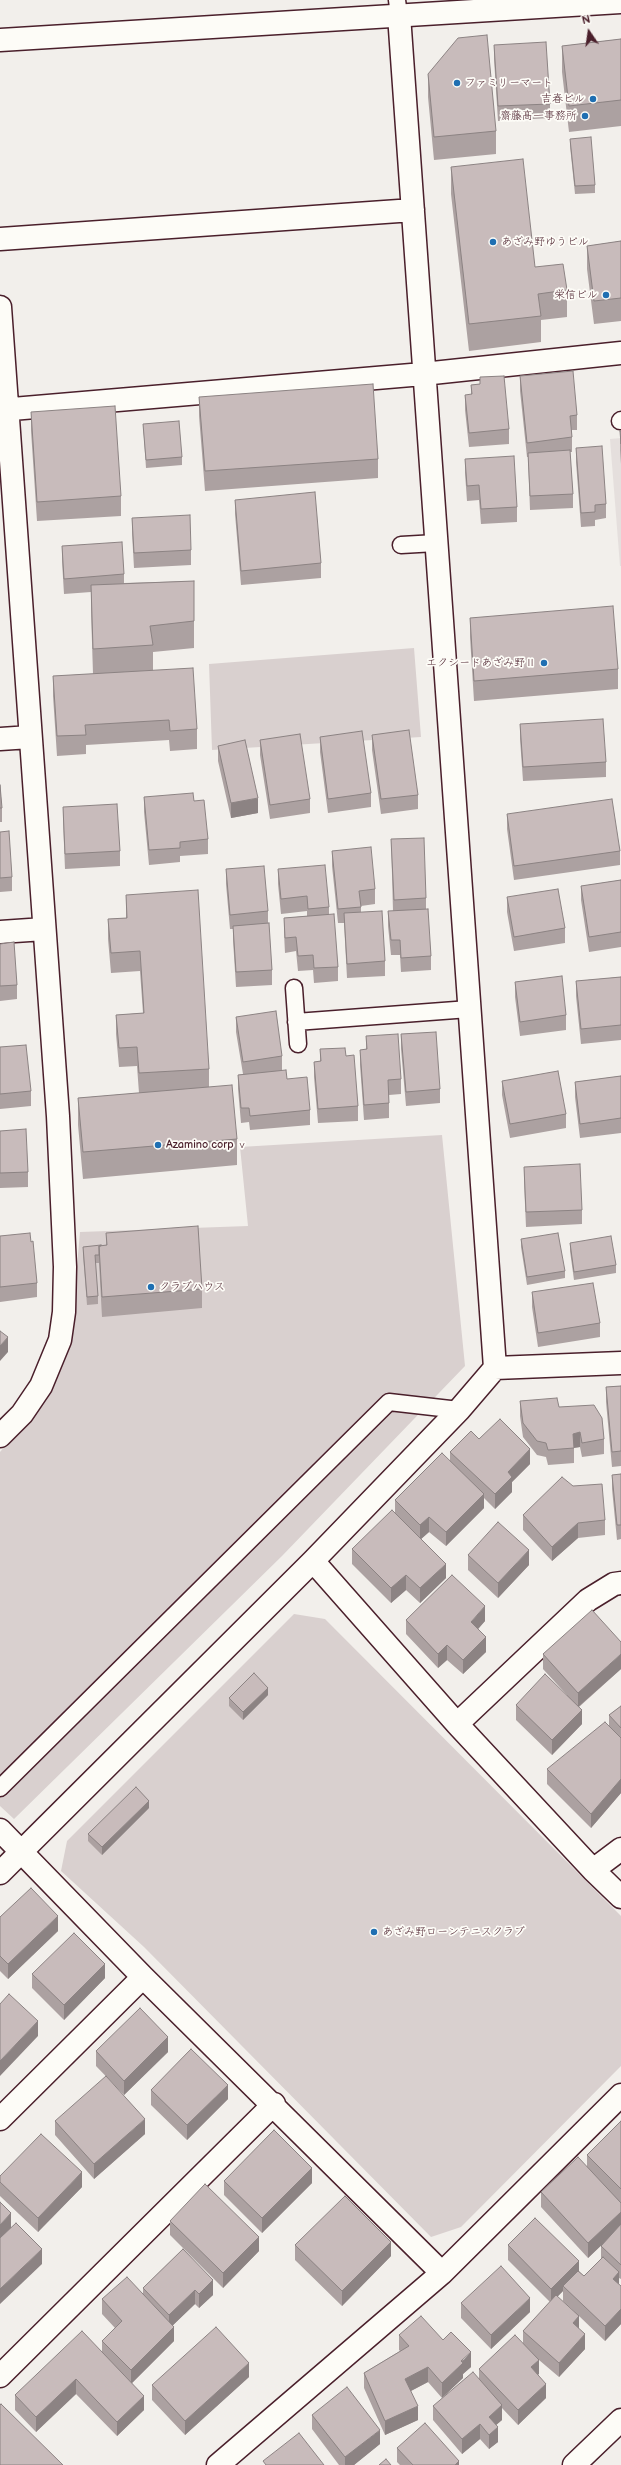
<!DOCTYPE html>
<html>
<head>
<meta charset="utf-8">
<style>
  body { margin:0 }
  #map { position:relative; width:621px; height:2465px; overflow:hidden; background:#f2efeb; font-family:"Balsamiq Sans",sans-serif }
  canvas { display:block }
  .north { position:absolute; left:569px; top:12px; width:40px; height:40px; -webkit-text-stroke:3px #fdfcf7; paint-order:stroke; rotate:347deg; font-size:11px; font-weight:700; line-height:16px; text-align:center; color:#4a1f2b }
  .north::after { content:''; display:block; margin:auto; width:14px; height:18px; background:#4a1f2b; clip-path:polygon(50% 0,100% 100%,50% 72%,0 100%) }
</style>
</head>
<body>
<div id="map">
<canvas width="621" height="2465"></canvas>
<div class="north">N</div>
</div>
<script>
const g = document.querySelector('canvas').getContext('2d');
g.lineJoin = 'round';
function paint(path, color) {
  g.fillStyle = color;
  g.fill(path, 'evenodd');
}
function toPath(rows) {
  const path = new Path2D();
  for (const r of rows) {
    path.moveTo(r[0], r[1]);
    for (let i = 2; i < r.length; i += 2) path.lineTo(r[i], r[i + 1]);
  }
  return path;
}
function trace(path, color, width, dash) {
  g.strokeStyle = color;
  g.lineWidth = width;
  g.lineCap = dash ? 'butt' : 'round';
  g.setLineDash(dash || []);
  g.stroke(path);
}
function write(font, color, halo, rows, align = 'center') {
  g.font = font + ' "Balsamiq Sans","Klee One",sans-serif';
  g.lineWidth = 3.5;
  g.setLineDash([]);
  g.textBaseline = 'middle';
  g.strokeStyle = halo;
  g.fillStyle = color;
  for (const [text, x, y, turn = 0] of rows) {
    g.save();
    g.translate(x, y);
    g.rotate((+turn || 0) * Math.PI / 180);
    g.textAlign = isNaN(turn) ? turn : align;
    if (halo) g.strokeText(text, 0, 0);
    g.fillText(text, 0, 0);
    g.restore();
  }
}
paint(toPath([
  [621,438,621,566,620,566,610,439]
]), '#e5dfdd');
paint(toPath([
  [414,648,421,737,212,750,209,664],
  [442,1135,465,1366,282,1556,14,1819,0,1806,0,1452,40,1406,70,1345,80,1232,248,1226,240,1147],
  [294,1614,325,1619,621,1916,621,2066,461,2227,431,2237,144,1947,61,1871,67,1841]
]), '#d9d0cf');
const lane = toPath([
  [397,0,399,15],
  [620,421,621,420],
  [401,545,436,543],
  [294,988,298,1044],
  [296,1022,469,1009],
  [0,1788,389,1402,459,1410]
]);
const street = toPath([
  [0,239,413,210],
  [0,307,58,1116,65,1267,64,1312,60,1340,41,1386,22,1414,0,1436],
  [0,410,423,374,621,353],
  [0,739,30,737],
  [0,932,44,929],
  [495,1368,621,1363],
  [313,1561,457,1724,593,1870,621,1897],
  [457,1724,588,1600,614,1584,621,1583],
  [0,1830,143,1977,442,2273],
  [593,1870,621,1849],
  [0,1873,313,1561,459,1410,495,1368,399,15],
  [0,2119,143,1977],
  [0,2376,274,2104],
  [218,2465,442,2273,621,2095]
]);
const secondary = toPath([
  [0,40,621,2],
  [574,2465,621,2420]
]);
trace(lane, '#4a1f2b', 19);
trace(street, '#4a1f2b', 25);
trace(secondary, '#4a1f2b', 25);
trace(lane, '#fdfcf7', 16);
trace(street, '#fdfcf7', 22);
trace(secondary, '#fdfcf7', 22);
paint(toPath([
  [621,39,621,126,569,132,562,72,562,46],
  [494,45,550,104,550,118,498,121,494,59],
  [428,74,496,131,496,154,434,160,428,97],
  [570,139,595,185,595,193,575,194,570,146],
  [451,167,535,267,567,290,567,317,541,320,541,342,469,351,451,194],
  [621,241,621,321,594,324,587,269,587,246],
  [520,376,577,415,577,430,572,430,572,452,570,452,573,494,573,508,530,510,528,457,527,457,520,391],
  [480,377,509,429,509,444,469,447,465,410,465,395,471,395,471,385,480,384],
  [199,397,378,459,378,478,205,491,199,416],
  [31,412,121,496,121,516,37,521,31,431],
  [143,424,182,457,182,465,146,468],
  [620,431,621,431,621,464,620,450],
  [576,448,606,504,606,518,595,520,595,526,581,527,576,462],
  [465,459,517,507,517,522,481,524,479,500,467,501,465,473],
  [235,500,321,563,321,578,241,585,235,514],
  [132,518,191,550,191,565,134,568,132,533],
  [62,546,124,574,124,583,194,581,194,648,153,652,153,670,197,729,197,749,170,751,169,740,86,745,86,754,57,756,53,696,53,676,93,674,91,611,91,592,64,594,62,561],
  [470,618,618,669,618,689,474,701,470,637],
  [520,724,606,762,606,777,523,781,520,739],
  [372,735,418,795,418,809,381,814,372,750],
  [320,737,371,793,371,807,328,813,320,752],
  [260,740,310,799,310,813,270,819,260,755],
  [218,746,258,813,231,818,218,761],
  [0,785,2,808,2,822,0,822],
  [144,797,194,801,208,839,208,854,180,856,180,862,149,865,144,812],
  [63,807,120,851,120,866,65,869,63,821],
  [507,814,620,851,620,865,514,880,507,829],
  [0,832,12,877,12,891,0,892],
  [391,839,426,898,426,909,431,956,431,970,401,972,400,955,391,955,388,926,388,911,393,911],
  [332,851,375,889,375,904,361,906,361,912,385,961,385,976,347,978,344,923,338,923,332,866],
  [226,869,268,911,268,923,272,970,272,985,236,987,233,940,233,929,230,929,226,884],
  [278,869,329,907,329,915,338,967,338,981,314,983,313,970,298,971,296,951,285,953,284,933,284,918,307,916,307,911,281,914,278,884],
  [621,880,621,947,589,952,581,900,581,886],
  [126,895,209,1069,209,1087,237,1139,237,1165,83,1179,78,1125,78,1098,139,1093,137,1066,119,1067,116,1034,116,1015,143,1013,140,971,111,973,108,939,108,919,126,918],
  [507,897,565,928,565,943,514,951,507,912],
  [0,944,17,985,17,999,0,1001],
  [621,977,621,1040,581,1044,576,996,576,981],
  [515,982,566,1015,566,1030,520,1036,515,997],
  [236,1017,282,1056,282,1070,287,1079,310,1110,310,1125,250,1130,249,1122,241,1123,238,1089,238,1075,243,1074,236,1032],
  [401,1034,440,1089,440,1103,406,1106,401,1049],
  [366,1036,401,1079,401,1094,389,1095,389,1118,364,1120,360,1065,360,1050,366,1049],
  [0,1047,31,1091,31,1106,0,1109],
  [320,1049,346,1056,358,1106,358,1121,318,1123,314,1077,314,1062,320,1061],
  [621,1076,621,1133,580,1138,575,1097,575,1082],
  [502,1081,566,1114,566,1128,510,1138,502,1095],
  [0,1131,28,1172,28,1187,0,1188],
  [524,1167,582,1210,582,1224,526,1227,524,1182],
  [106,1233,202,1289,202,1308,102,1317,99,1263,95,1263,98,1296,98,1304,87,1305,83,1255,83,1247,106,1245],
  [0,1236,37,1283,37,1297,0,1302],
  [521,1239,565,1271,565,1278,527,1285,521,1247],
  [570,1243,616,1265,616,1273,574,1280,570,1251],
  [532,1292,600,1323,600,1337,538,1347,532,1307],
  [621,1386,621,1466,612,1467,606,1402,606,1387],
  [520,1401,559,1407,604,1439,604,1454,582,1457,580,1447,574,1448,574,1463,548,1465,546,1457,537,1455,523,1437,520,1416],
  [479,1439,530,1464,512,1482,512,1492,495,1509,484,1498,484,1508,446,1546,429,1532,421,1539,446,1578,420,1603,406,1590,391,1603,352,1564,352,1549,395,1513,395,1500,450,1460,450,1452],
  [621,1474,621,1539,617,1540,612,1489,612,1475],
  [523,1515,605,1520,605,1535,578,1538,552,1561,523,1530],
  [468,1555,529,1565,498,1598,468,1570],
  [406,1620,485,1621,478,1629,486,1652,463,1674,447,1660,438,1668,406,1634],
  [543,1654,621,1669,579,1707,582,1724,552,1755,516,1720,516,1705,567,1695,543,1669],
  [268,1695,243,1720,229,1706,229,1698],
  [621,1706,621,1793,591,1828,547,1784,547,1769,609,1726,609,1715],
  [149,1808,102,1855,88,1841,88,1834],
  [0,1917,58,1931,8,1979,0,1971],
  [32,1974,105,1978,64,2020,32,1988],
  [96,2051,168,2052,124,2095,96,2066],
  [151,2090,228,2099,187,2140,151,2105],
  [55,2121,145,2134,94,2179,55,2135],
  [621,2121,621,2279,619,2278,619,2285,621,2286,621,2324,605,2341,579,2316,579,2329,585,2349,559,2377,539,2360,538,2375,546,2398,518,2425,502,2408,502,2420,496,2425,498,2442,489,2449,480,2439,462,2454,433,2420,433,2406,479,2379,479,2369,523,2343,523,2331,550,2302,508,2260,508,2245,579,2271,584,2276,601,2259,601,2245,588,2258,541,2207,541,2192,587,2166,587,2155],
  [563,2291,563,2301,576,2313,557,2297],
  [0,2176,82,2187,38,2232,0,2196],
  [224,2181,312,2183,262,2233,224,2195],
  [170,2221,259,2251,223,2288,170,2235],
  [295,2245,391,2256,342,2306,295,2260],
  [183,2249,213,2295,199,2308,195,2304,173,2325,174,2341,132,2383,144,2410,117,2436,76,2394,36,2432,15,2410,15,2395,102,2352,102,2341,115,2328,102,2314,102,2299,143,2294,143,2288],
  [461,2303,530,2312,491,2349,461,2318],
  [399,2335,443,2340,471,2367,463,2374,463,2378,442,2398,428,2382,411,2391,418,2420,385,2435,364,2388,364,2373,400,2351,399,2350],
  [249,2377,185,2435,152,2400,152,2385],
  [312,2415,380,2444,354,2465,339,2465,312,2429],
  [397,2448,459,2465,400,2465,397,2462]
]), '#aca1a1');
paint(toPath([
  [258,798,258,813,231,818,231,803],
  [8,1337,8,1352,0,1361,0,1346],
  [580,1432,580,1447,573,1448,573,1434],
  [530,1449,530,1464,512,1482,512,1492,495,1509,495,1494,508,1472],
  [484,1494,484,1508,446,1546,446,1532],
  [429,1517,429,1532,420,1540,420,1525],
  [578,1523,578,1538,552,1561,552,1547],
  [529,1550,529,1565,498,1598,498,1583],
  [446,1564,446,1578,420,1603,420,1588],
  [406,1575,406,1590,391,1603,391,1588],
  [485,1606,485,1621,471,1637,471,1622],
  [486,1637,486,1652,463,1674,463,1660],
  [447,1645,447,1660,438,1668,438,1654],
  [621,1654,621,1669,578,1707,578,1693],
  [268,1688,268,1695,243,1720,243,1712],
  [582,1710,582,1724,552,1755,552,1740],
  [621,1779,621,1793,591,1828,591,1814],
  [149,1801,149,1808,102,1855,102,1847],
  [58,1916,58,1931,8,1979,8,1964],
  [105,1964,105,1978,64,2020,64,2005],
  [38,2021,38,2036,0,2076,0,2061],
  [168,2037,168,2052,124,2095,124,2081],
  [228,2085,228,2099,187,2140,187,2125],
  [145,2119,145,2134,94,2179,94,2164],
  [312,2168,312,2183,262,2233,262,2218],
  [82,2172,82,2187,38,2232,38,2218],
  [621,2212,621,2227,588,2258,588,2243],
  [11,2213,11,2228,0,2239,0,2225],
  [259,2237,259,2251,223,2288,223,2273],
  [391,2242,391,2256,342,2306,342,2291],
  [42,2249,42,2264,0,2304,0,2289],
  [579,2261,579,2276,563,2286,563,2291,551,2303,551,2289],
  [619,2272,619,2287,613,2279],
  [213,2280,213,2295,199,2308,199,2294],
  [195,2290,195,2304,169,2329,169,2315],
  [530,2298,530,2312,491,2349,491,2335],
  [621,2309,621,2324,605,2341,605,2326],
  [579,2316,579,2330,573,2323],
  [174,2327,174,2341,131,2384,131,2370],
  [585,2334,585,2349,559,2377,559,2363],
  [471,2352,471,2367,463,2374,463,2378,442,2398,442,2383],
  [539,2360,539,2374,531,2381,531,2367],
  [249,2363,249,2377,185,2435,185,2421],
  [428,2367,428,2382,405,2394,405,2379],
  [76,2379,76,2394,36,2432,36,2417],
  [546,2384,546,2398,518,2425,518,2410],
  [144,2396,144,2410,117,2436,117,2422],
  [502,2405,502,2420,489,2431,489,2417],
  [418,2406,418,2420,385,2435,385,2421],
  [480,2424,480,2439,462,2454,462,2439],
  [498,2427,498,2442,489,2449,489,2435],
  [380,2430,380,2444,354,2465,345,2465,345,2457],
  [459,2461,459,2465,455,2465]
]), '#8c8383');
const building = toPath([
  [487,35,496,131,434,137,428,74,458,38,487,35],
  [621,39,621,100,569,106,562,46,621,39],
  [546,42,550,104,498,106,494,45,546,42],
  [591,137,595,185,575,186,570,139,591,137],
  [523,159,535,267,563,264,567,290,538,294,541,316,469,324,451,167,523,159],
  [621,241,621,298,594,301,587,246,621,241],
  [573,371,577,415,570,416,572,437,527,443,520,376,573,371],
  [504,376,509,429,469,433,465,395,472,394,471,385,480,384,480,377,504,376],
  [373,384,378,459,205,471,199,397,373,384],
  [115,406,121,496,37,502,31,412,115,406],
  [179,421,182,457,146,460,143,424,179,421],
  [620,431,621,431,621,444,620,431],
  [602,446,606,504,595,505,595,512,581,513,576,448,602,446],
  [570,450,573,494,530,496,528,453,570,450],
  [514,456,517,507,481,509,479,485,467,486,465,459,514,456],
  [315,492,321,563,241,571,235,500,315,492],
  [190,515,191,550,134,553,132,518,190,515],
  [122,542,124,574,64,579,62,546,122,542],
  [194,581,194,621,150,626,153,645,93,649,91,585,194,581],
  [613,606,618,669,474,681,470,618,613,606],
  [193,668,197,729,170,731,169,720,85,725,86,735,57,736,53,676,193,668],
  [603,719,606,762,523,767,520,724,603,719],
  [409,730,418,795,381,799,372,735,409,730],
  [362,731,371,793,328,799,320,737,362,731],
  [300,734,310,799,270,805,260,740,300,734],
  [245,740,258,798,231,803,218,746,245,740],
  [0,785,2,808,0,808,0,785],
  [193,793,194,801,204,800,208,839,180,842,180,848,149,850,144,797,193,793],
  [612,799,620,851,514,866,507,814,612,799],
  [117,804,120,851,65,854,63,807,117,804],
  [9,831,12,877,0,878,0,832,9,831],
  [424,838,426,898,394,900,391,839,424,838],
  [371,847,375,889,359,891,361,907,338,909,332,851,371,847],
  [325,865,329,907,308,909,307,896,281,899,278,869,325,865],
  [264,866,268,911,230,915,226,869,264,866],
  [621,880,621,932,589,937,581,886,621,880],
  [558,889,565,928,514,937,507,897,558,889],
  [198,890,209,1069,139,1073,137,1047,119,1048,116,1015,144,1013,140,951,111,953,108,919,127,918,126,895,198,890],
  [428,909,431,956,401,958,400,940,391,940,388,911,428,909],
  [382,911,385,961,347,964,344,913,382,911],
  [334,914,338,967,314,968,313,955,298,956,296,937,285,938,284,918,334,914],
  [269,923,272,970,236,972,233,926,269,923],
  [14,942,17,985,0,986,0,944,14,942],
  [562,976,566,1015,520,1022,515,982,562,976],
  [621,977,621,1025,581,1029,576,981,621,977],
  [276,1011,282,1056,243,1062,236,1017,276,1011],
  [436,1032,440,1089,406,1092,401,1034,436,1032],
  [398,1034,401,1079,388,1080,389,1103,364,1105,360,1050,367,1049,366,1036,398,1034],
  [26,1045,31,1091,0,1094,0,1047,26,1045],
  [345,1048,346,1056,354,1055,358,1106,318,1109,314,1062,321,1061,320,1049,345,1048],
  [286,1070,287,1079,307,1077,310,1110,250,1116,249,1108,241,1108,238,1075,286,1070],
  [558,1071,566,1114,510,1124,502,1081,558,1071],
  [621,1076,621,1118,580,1124,575,1082,621,1076],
  [232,1085,237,1139,83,1152,78,1098,232,1085],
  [26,1129,28,1172,0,1173,0,1131,26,1129],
  [580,1164,582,1210,526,1212,524,1167,580,1164],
  [198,1226,202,1289,102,1297,99,1246,107,1245,106,1233,198,1226],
  [30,1233,31,1242,33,1241,37,1283,0,1287,0,1236,30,1233],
  [558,1233,565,1271,527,1277,521,1239,558,1233],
  [611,1236,616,1265,574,1272,570,1243,611,1236],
  [101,1245,101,1246,99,1246,99,1255,95,1255,98,1296,87,1297,83,1247,101,1245],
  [593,1283,600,1323,538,1333,532,1292,593,1283],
  [0,1331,8,1337,0,1346,0,1331],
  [621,1386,621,1451,612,1452,606,1387,621,1386],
  [557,1398,559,1407,594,1405,602,1418,604,1439,582,1443,580,1432,573,1434,574,1448,548,1450,546,1443,537,1441,523,1423,520,1401,557,1398],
  [500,1419,530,1449,508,1472,512,1477,495,1494,450,1452,471,1431,479,1439,500,1419],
  [442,1453,484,1494,446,1532,429,1517,420,1525,395,1500,442,1453],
  [621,1474,621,1525,617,1525,612,1475,621,1474],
  [562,1477,573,1486,602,1484,605,1520,578,1523,552,1547,523,1515,562,1477],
  [392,1510,446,1564,420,1588,406,1575,391,1588,352,1549,392,1510],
  [498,1522,529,1550,498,1583,468,1555,498,1522],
  [452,1575,485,1606,471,1622,486,1637,463,1660,447,1645,438,1654,406,1620,452,1575],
  [592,1610,621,1642,621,1654,578,1693,543,1654,592,1610],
  [254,1673,268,1688,243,1712,229,1698,254,1673],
  [545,1674,582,1710,552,1740,516,1705,545,1674],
  [621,1706,621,1728,609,1715,621,1706],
  [605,1722,621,1738,621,1779,591,1814,547,1769,605,1722],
  [136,1787,149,1801,102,1847,88,1834,136,1787],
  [31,1888,58,1916,8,1964,0,1956,0,1917,31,1888],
  [74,1933,105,1964,64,2005,32,1974,74,1933],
  [9,1994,38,2021,0,2061,0,2004,9,1994],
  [140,2008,168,2037,124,2081,96,2051,140,2008],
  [191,2049,228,2085,187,2125,151,2090,191,2049],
  [106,2076,145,2119,94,2164,55,2121,106,2076],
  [621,2121,621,2189,587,2155,621,2121],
  [274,2130,312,2168,262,2218,224,2181,274,2130],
  [41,2134,82,2172,38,2218,0,2182,0,2176,41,2134],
  [578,2157,621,2203,621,2212,588,2243,541,2192,578,2157],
  [205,2184,259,2237,223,2273,170,2221,205,2184],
  [345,2196,391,2242,342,2291,295,2245,345,2196],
  [0,2202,11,2213,0,2225,0,2202],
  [535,2218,579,2261,551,2289,508,2245,535,2218],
  [16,2223,42,2249,0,2289,0,2238,16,2223],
  [621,2224,621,2265,601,2246,621,2224],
  [183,2249,213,2280,199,2294,195,2290,169,2315,143,2288,183,2249],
  [603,2257,619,2272,613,2279,621,2286,621,2309,605,2326,563,2286,578,2271,584,2276,603,2257],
  [501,2266,530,2298,491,2335,461,2303,501,2266],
  [127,2277,174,2327,131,2370,102,2341,122,2321,102,2299,127,2277],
  [556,2295,579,2316,573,2323,585,2334,559,2363,523,2331,556,2295],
  [421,2316,443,2340,451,2332,471,2352,461,2361,463,2363,442,2383,428,2367,405,2379,418,2406,385,2421,364,2373,409,2346,399,2335,421,2316],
  [216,2327,249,2363,185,2421,152,2385,216,2327],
  [82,2331,144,2396,117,2422,76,2379,36,2417,15,2395,82,2331],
  [515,2335,539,2360,531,2367,546,2384,518,2410,479,2369,515,2335],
  [473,2372,502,2405,489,2417,498,2427,489,2435,480,2424,462,2439,433,2406,473,2372],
  [347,2387,380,2430,345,2457,312,2415,347,2387],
  [1,2404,63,2465,0,2465,0,2405,1,2404],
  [425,2423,459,2461,455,2465,413,2465,397,2448,425,2423],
  [299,2433,324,2465,266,2465,263,2461,299,2433],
  [386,2459,391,2465,379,2465,386,2459]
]);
paint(building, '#c8bbbb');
trace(building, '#8c8383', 1);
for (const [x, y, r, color] of [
  [457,83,4,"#1f6fb2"],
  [593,99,4,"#1f6fb2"],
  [585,116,4,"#1f6fb2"],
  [493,242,4,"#1f6fb2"],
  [606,295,4,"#1f6fb2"],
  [544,663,4,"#1f6fb2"],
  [158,1145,4,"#1f6fb2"],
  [151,1287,4,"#1f6fb2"],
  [374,1932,4,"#1f6fb2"]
]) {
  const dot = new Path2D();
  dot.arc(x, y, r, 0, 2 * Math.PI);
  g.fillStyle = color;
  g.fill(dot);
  trace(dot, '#fdfcf7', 1.5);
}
write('11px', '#4a1f2b', '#fdfcf7', [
  ["ファミリーマート",465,83],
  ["吉春ビル",585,99,"right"],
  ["齋藤髙一事務所",577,116,"right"],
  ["あざみ野ゆうビル",501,242],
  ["栄信ビル",598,295,"right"],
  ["エクシードあざみ野Ⅱ",536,663,"right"],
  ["Azamino corp ⅴ",166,1145],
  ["クラブハウス",159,1287],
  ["あざみ野ローンテニスクラブ",382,1932]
], 'left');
</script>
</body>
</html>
